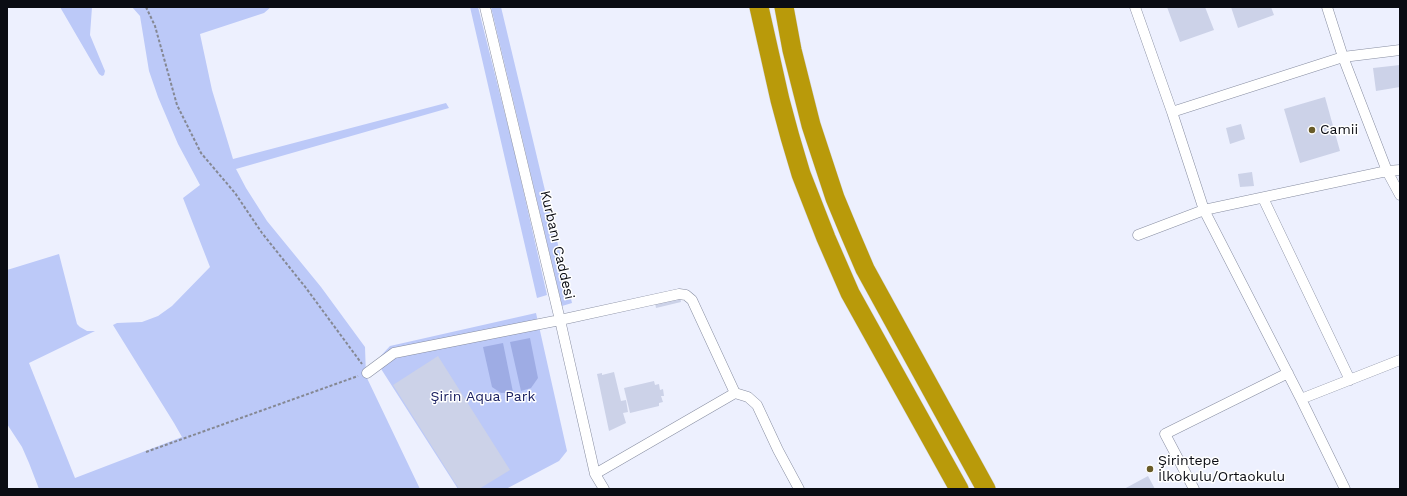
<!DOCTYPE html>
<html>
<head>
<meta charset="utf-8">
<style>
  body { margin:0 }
  #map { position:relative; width:1407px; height:496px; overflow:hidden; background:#edf0fe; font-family:"Work Sans",sans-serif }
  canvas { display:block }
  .frame { position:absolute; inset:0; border:8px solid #0a0c13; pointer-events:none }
</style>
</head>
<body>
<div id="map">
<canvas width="1407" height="496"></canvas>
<div class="frame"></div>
</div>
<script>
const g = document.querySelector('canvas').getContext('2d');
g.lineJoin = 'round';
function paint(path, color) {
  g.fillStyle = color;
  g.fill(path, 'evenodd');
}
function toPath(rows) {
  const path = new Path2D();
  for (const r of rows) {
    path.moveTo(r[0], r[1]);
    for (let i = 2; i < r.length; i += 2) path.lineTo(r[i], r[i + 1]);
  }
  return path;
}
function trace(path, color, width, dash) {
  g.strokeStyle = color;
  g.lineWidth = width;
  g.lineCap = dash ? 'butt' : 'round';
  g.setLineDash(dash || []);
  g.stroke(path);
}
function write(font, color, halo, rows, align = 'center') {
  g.font = font + ' "Work Sans",sans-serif';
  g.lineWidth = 3;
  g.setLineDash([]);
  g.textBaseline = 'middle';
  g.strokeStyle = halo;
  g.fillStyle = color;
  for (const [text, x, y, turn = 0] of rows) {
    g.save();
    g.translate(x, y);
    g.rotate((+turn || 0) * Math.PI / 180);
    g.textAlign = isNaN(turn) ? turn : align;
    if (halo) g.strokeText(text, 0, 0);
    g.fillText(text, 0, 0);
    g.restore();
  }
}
paint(toPath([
  [60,7,92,7,90,35,105,71,104,75,102,76,99,74],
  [132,7,271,7,264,13,200,34,212,90,233,159,446,103,449,108,236,169,246,188,267,221,321,287,365,347,366,376,420,489,39,489,29,463,22,447,7,424,7,270,59,254,77,324,80,327,87,331,95,331,29,363,75,478,182,437,174,423,113,325,117,323,142,322,158,316,172,306,210,267,183,198,200,185,178,144,158,97,149,71,140,16],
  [470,7,478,7,515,154,547,295,537,298],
  [491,7,501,7,572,303,562,306],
  [536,313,567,451,559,461,506,489,458,489,376,361,390,346]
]), '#bcc9f8');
paint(toPath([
  [530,338,538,378,531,388,521,391,510,342],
  [503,343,513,392,507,393,501,393,492,387,483,347]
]), '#9eace4');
paint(toPath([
  [1167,7,1205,7,1214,30,1180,42],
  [1231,7,1271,7,1274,15,1238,28],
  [1400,65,1400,87,1376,91,1373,68],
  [1325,97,1340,151,1300,163,1284,109],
  [1241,124,1245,139,1230,144,1226,128],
  [1252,172,1254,186,1240,187,1238,174],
  [679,291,681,302,656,308,654,297],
  [438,356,510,470,479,489,459,489,393,385],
  [614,372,621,401,626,400,628,412,623,413,626,423,609,431,597,374,602,373,602,375],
  [654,381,655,385,659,384,660,390,663,389,664,396,661,396,663,402,659,403,659,406,630,413,624,388],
  [1148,476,1155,489,1124,489]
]), '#ccd2e8');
const street = toPath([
  [485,7,560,320,595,474,604,489],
  [1135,7,1172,112],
  [1327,7,1343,57,1387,171,1400,170],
  [1400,50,1343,57,1172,112,1204,210,1387,171,1400,195],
  [1263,198,1350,380],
  [1138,235,1204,210,1301,399,1345,489],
  [367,373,394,353,560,320,679,294,686,295,692,300,735,393,595,474],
  [735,393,748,397,757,405,778,450,799,489],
  [1301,399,1400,360],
  [1194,489,1165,434,1288,373]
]);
const highway = toPath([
  [759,7,780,100,790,137,801,174,826,238,850,293,959,489],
  [784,7,792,50,811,125,835,198,850,234,865,269,986,489]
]);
trace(street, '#878da1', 11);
trace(highway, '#d3d3d5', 20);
trace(toPath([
  [146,7,155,26,177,105,201,153,235,193,262,233,306,288,362,364],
  [146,452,358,376]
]), '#858893', 2, [3, 2]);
trace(street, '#fff', 10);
trace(highway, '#b99a0a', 19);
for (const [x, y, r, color] of [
  [1312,130,4,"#685b28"],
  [1150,469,4,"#685b28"]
]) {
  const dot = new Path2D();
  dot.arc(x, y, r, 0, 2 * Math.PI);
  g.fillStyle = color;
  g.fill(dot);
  trace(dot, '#fff', 1.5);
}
write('14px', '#0a0c13', '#fff', [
  ["Camii",1320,130],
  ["Şirintepe",1158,461],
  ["İlkokulu/Ortaokulu",1158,477]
], 'left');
write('14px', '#0a0c13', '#fff', [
  ["Kurbanı Caddesi",557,245,77]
]);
write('14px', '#1b2161', '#fff', [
  ["Şirin Aqua Park",483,397]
]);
</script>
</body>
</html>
